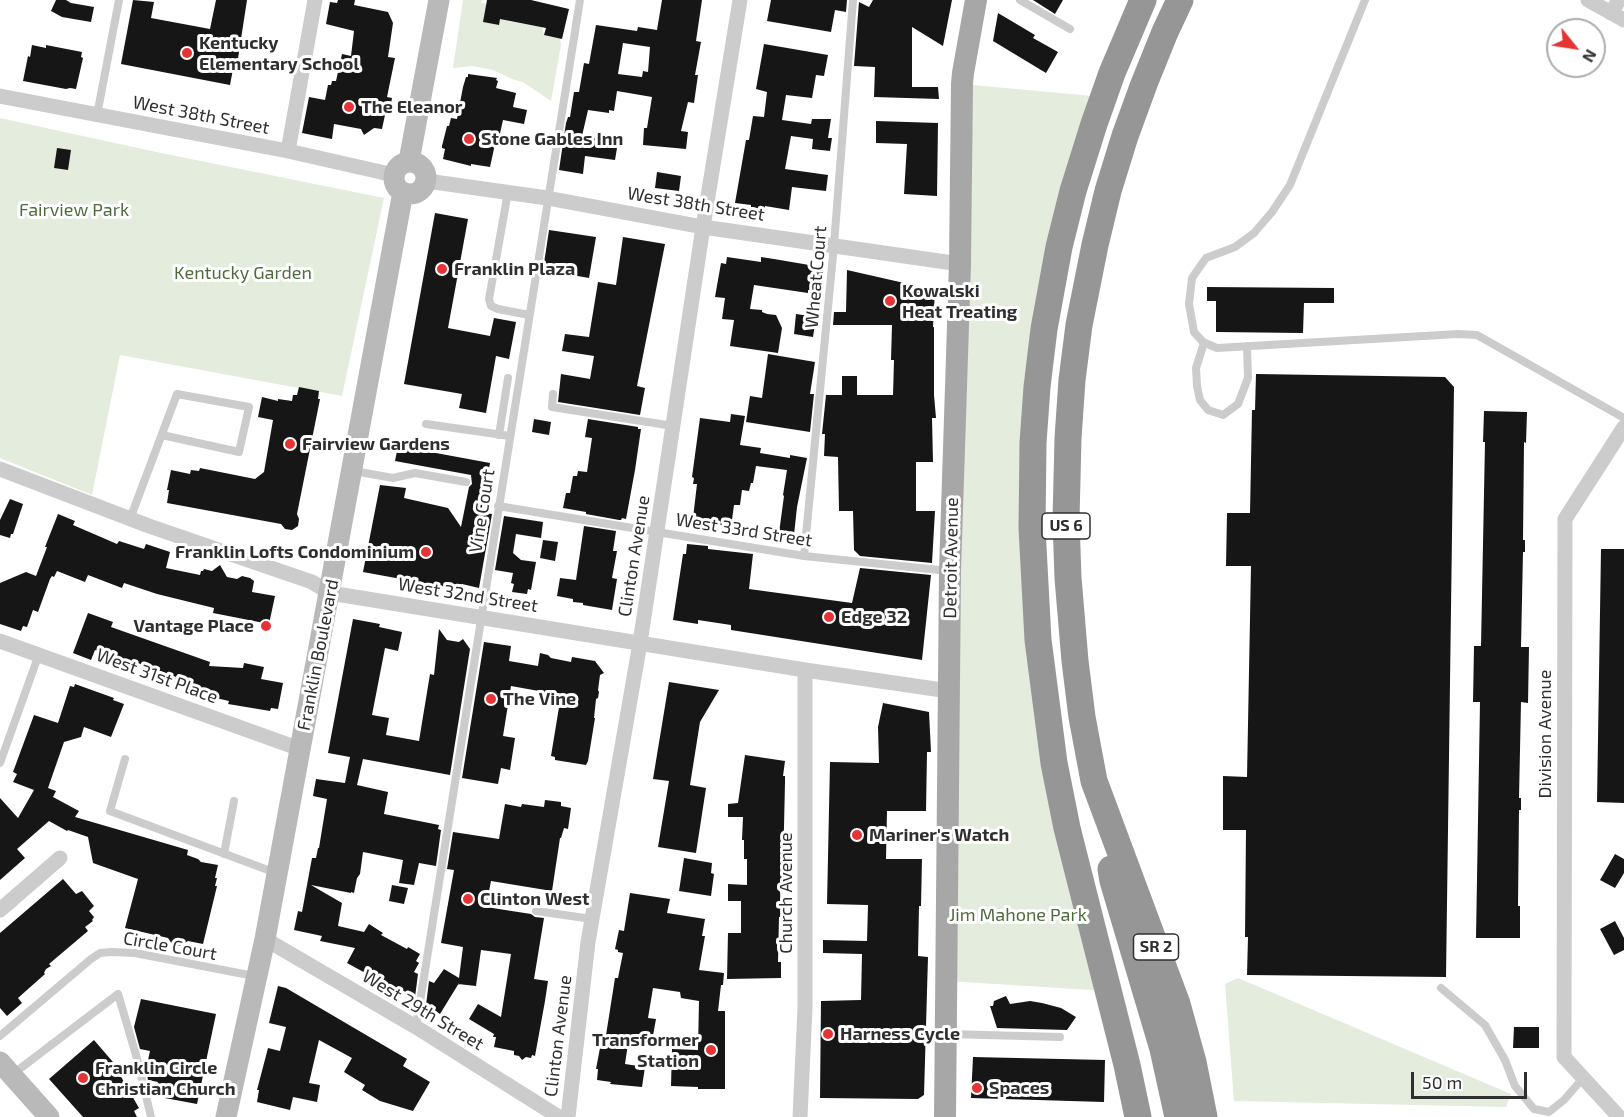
<!DOCTYPE html>
<html>
<head>
<meta charset="utf-8">
<style>
  body { margin:0 }
  #map { position:relative; width:1624px; height:1117px; overflow:hidden; background:#fff; font-family:"Exo 2",sans-serif }
  canvas { display:block }
  .north { position:absolute; left:1546px; top:18px; width:60px; height:60px; box-sizing:border-box; background:#fff; border:2px solid #acacac; border-radius:50%; rotate:120deg; font-size:16px; font-weight:700; line-height:24px; text-align:center; color:#2f2f2f }
  .north::after { content:''; display:block; margin:auto; width:21px; height:27px; background:#e43436; clip-path:polygon(50% 0,100% 100%,50% 72%,0 100%) }
  .scale { position:absolute; left:1411px; top:1072px; width:116px; height:27px; box-sizing:border-box; border:3px solid #2f2f2f; border-top:0; padding-left:8px; font-size:18px; line-height:21px; white-space:nowrap; color:#2f2f2f; -webkit-text-stroke:4px #fff; paint-order:stroke }
</style>
</head>
<body>
<div id="map">
<canvas width="1624" height="1117"></canvas>
<div class="north">N</div>
<div class="scale">50 m</div>
</div>
<script>
const g = document.querySelector('canvas').getContext('2d');
g.lineJoin = 'round';
function paint(path, color) {
  g.fillStyle = color;
  g.fill(path, 'evenodd');
}
function toPath(rows) {
  const path = new Path2D();
  for (const r of rows) {
    if (r.length === 3) {
      path.moveTo(r[0] + r[2], r[1]);
      path.arc(r[0], r[1], r[2], 0, 2 * Math.PI);
      continue;
    }
    path.moveTo(r[0], r[1]);
    for (let i = 2; i < r.length; i += 2) path.lineTo(r[i], r[i + 1]);
  }
  return path;
}
function trace(path, color, width, dash) {
  g.strokeStyle = color;
  g.lineWidth = width;
  g.lineCap = dash ? 'butt' : 'round';
  g.setLineDash(dash || []);
  g.stroke(path);
}
function write(font, color, halo, rows, align = 'center') {
  g.font = font + ' "Exo 2",sans-serif';
  g.lineWidth = 6;
  g.setLineDash([]);
  g.textBaseline = 'middle';
  g.strokeStyle = halo;
  g.fillStyle = color;
  for (const [text, x, y, turn = 0] of rows) {
    g.save();
    g.translate(x, y);
    g.rotate((+turn || 0) * Math.PI / 180);
    g.textAlign = isNaN(turn) ? turn : align;
    if (halo) g.strokeText(text, 0, 0);
    g.fillText(text, 0, 0);
    g.restore();
  }
}
paint(toPath([
  [463,0,482,0,481,3,487,4,484,22,498,25,501,15,508,21,542,27,544,35,560,38,561,45,551,101,523,82,512,79,493,70,473,66,453,68],
  [962,84,1103,97,1054,275,1036,613,1108,991,947,981],
  [0,118,161,153,384,198,342,396,120,355,92,495,0,458],
  [1238,978,1511,1094,1506,1107,1234,1101,1225,984]
]), '#e4ecdd');
paint(toPath([
  [56,0,66,0,71,3,94,7,91,22,62,17,51,11],
  [133,0,154,2,151,18,210,29,216,0,247,0,237,65,234,64,230,85,121,64],
  [338,0,355,0,354,5,388,12,393,23,388,57,395,58,387,97,392,98,389,115,385,115,382,129,374,128,364,135,361,129,334,124,332,139,302,133,309,97,325,100,328,85,331,85,332,81,336,81,342,54,351,56,354,31,326,24,330,2,337,3],
  [487,0,531,0,569,9,562,39,544,35,546,28,500,19,499,25,483,22],
  [662,0,702,0,696,41,701,42,695,75,698,75,694,103,688,102,681,131,688,132,686,149,643,145,644,128,647,128,652,97,617,91,614,111,609,110,609,113,588,110,582,136,618,142,615,160,585,156,583,174,559,170,566,123,568,117,570,117,574,92,579,92,584,63,589,64,596,25,637,31,638,27,657,30],
  [623,43,650,47,648,72,643,71,642,77,618,74],
  [771,0,847,0,846,12,835,10,831,32,767,21],
  [873,0,952,0,943,46,912,27,912,87,938,87,939,99,874,97,875,67,854,66,859,2,869,7],
  [1033,0,1063,0,1055,14],
  [998,13,1035,35,1033,38,1058,52,1046,73,993,41],
  [764,44,828,55,824,76,816,75,812,98,786,95,782,120,811,124,812,119,831,119,828,138,832,138,830,151,812,149,813,139,791,136,785,169,828,175,826,191,792,187,789,210,765,206,765,210,751,207,751,205,735,203,746,140,749,140,753,116,764,117,767,92,756,89],
  [32,45,46,48,46,45,82,52,81,57,83,58,76,89,70,88,66,89,23,81,28,56,30,57],
  [468,74,497,78,496,80,498,81,496,88,516,93,513,107,527,110,524,124,503,120,499,138,497,138,495,144,490,167,471,164,471,166,443,159,445,149,442,148,442,146,447,126,449,126,451,118,457,119,463,87,466,77,468,77],
  [876,121,938,123,937,196,904,194,907,144,876,143],
  [57,148,71,150,68,170,54,168],
  [657,172,681,176,679,191,655,188],
  [435,213,468,219,448,328,490,336,494,318,516,322,509,359,496,356,486,413,459,408,462,394,404,384],
  [549,230,596,237,589,278,543,270],
  [623,237,665,244,637,386,645,388,640,415,558,402,561,374,590,379,594,356,562,351,565,334,589,337,598,282,616,285],
  [727,257,761,262,761,257,774,259,815,266,814,271,823,272,820,292,808,290,808,293,754,285,750,309,762,310,762,312,767,314,776,315,782,328,778,353,730,346,734,320,722,319,725,298,715,297,721,263,726,264],
  [847,270,935,290,933,327,934,327,934,395,936,418,932,418,933,462,916,462,916,511,935,511,932,563,860,556,854,550,853,511,839,511,838,457,824,456,825,434,822,434,826,395,842,395,842,376,857,376,857,395,893,395,894,360,891,360,892,325,833,325,834,312,846,312],
  [1207,287,1334,288,1334,303,1304,303,1303,333,1216,332,1216,301,1207,301],
  [796,314,816,317,813,337,794,334],
  [768,354,815,362,810,394,814,394,810,432,746,422,750,396,762,398],
  [1256,374,1445,377,1454,387,1446,977,1247,975,1248,937,1245,937,1246,830,1223,830,1223,776,1247,777,1251,566,1226,566,1227,513,1250,513,1252,410,1255,410],
  [299,387,319,391,318,399,320,399,297,514,299,519,298,526,292,530,285,529,281,524,167,503,169,490,167,490,171,470,190,474,191,470,199,471,200,468,255,479,264,472,273,420,258,417,262,397,278,401,278,399,292,401,293,395,297,395],
  [1484,411,1527,412,1526,443,1524,442,1523,540,1525,540,1525,552,1523,552,1521,647,1529,647,1528,703,1521,702,1519,798,1521,798,1521,810,1519,810,1518,906,1520,906,1520,938,1476,938,1480,702,1473,702,1474,646,1481,646,1485,442,1483,442],
  [731,414,745,416,740,445,761,448,760,453,790,458,790,455,807,458,797,507,794,535,779,533,784,496,783,495,787,470,756,466,753,483,751,483,749,491,742,490,740,505,734,505,731,527,715,524,716,522,693,518,697,484,693,484,694,478,692,477,700,418,730,422],
  [534,419,551,422,549,435,532,432],
  [588,419,638,427,638,429,641,429,635,470,626,519,622,518,621,520,619,520,586,514,586,512,563,508,566,493,570,493,573,476,577,476,578,471,587,472,592,438,585,437],
  [398,446,490,463,481,512,492,514,479,588,462,584,461,590,363,572,380,485,406,488,404,498,448,508,461,527,469,487,472,484,471,475,395,461],
  [10,499,23,504,13,534,11,534,10,538,0,535,0,520],
  [58,514,75,521,73,525,117,544,119,541,144,549,146,544,170,552,166,568,200,575,201,571,203,571,204,569,212,571,220,565,227,577,237,579,242,576,250,578,254,581,252,592,275,596,269,624,213,613,214,608,157,594,124,583,122,588,88,575,85,582,57,571,54,577,52,576,50,579,38,612,33,610,27,627,23,626,21,631,0,624,0,583,26,572,36,576,47,547,45,547],
  [504,516,543,522,541,538,516,534,513,553,521,560,536,562,531,590,528,589,527,594,512,592,514,584,511,583,513,573,495,570],
  [584,526,616,531,613,551,617,551,612,578,617,579,612,610,583,605,583,603,573,602,573,599,557,596,560,578,576,580],
  [543,540,558,542,555,561,540,558],
  [687,544,708,546,708,549,753,554,749,589,852,603,860,568,931,575,922,660,731,630,731,625,698,620,698,624,673,620,683,554,686,554],
  [1601,549,1624,549,1624,803,1597,802],
  [88,613,113,622,111,627,210,662,209,666,243,668,244,663,264,667,261,679,283,683,278,709,271,708,270,711,228,704,229,701,207,696,207,693,174,683,176,677,132,661,130,667,116,663,118,658,95,650,91,660,73,653],
  [353,619,380,624,379,627,402,632,398,651,385,648,372,715,389,718,386,735,419,741,430,674,434,675,439,629,447,640,459,642,463,639,470,649,450,775,363,759,357,785,388,792,384,814,439,825,438,829,441,830,436,866,419,863,414,885,399,883,403,860,363,852,360,874,357,878,354,893,351,892,351,893,311,885,342,903,338,926,364,932,369,924,383,933,381,935,407,949,408,947,420,954,416,961,419,963,414,972,418,974,415,997,402,990,400,992,347,963,355,948,320,941,322,936,294,930,298,911,302,912,312,858,316,858,318,848,319,848,327,799,313,796,316,779,345,783,350,757,328,753],
  [484,642,511,646,509,661,538,666,540,653,548,655,551,658,571,662,572,657,595,661,604,673,600,675,598,690,599,692,598,698,596,699,594,718,595,718,588,761,586,765,555,760,555,757,551,756,561,695,511,686,503,736,515,738,510,770,501,768,498,784,462,778],
  [669,682,719,690,700,722,690,785,706,788,696,853,658,847,669,781,653,779],
  [75,684,114,698,113,700,124,704,111,737,84,727,81,737,64,742,48,788,56,791,53,797,79,811,75,817,188,850,187,855,198,859,201,862,218,865,215,878,217,878,215,886,217,886,203,944,188,941,180,946,172,944,168,938,125,928,138,879,93,863,88,837,68,830,67,831,49,821,17,849,25,858,0,880,0,798,18,818,34,790,13,782,17,774,13,772,34,715,58,723,70,686,74,687],
  [883,703,929,712,931,752,927,752,926,811,887,811,886,859,922,859,921,906,919,906,918,956,928,957,924,1095,918,1099,820,1098,821,1001,861,1000,862,954,823,953,823,940,867,941,868,905,827,904,830,762,879,763,878,727],
  [745,755,785,761,783,776,785,776,785,782,783,872,785,872,785,890,780,890,781,917,779,917,778,962,781,962,781,978,727,979,728,933,741,933,741,901,728,901,728,884,747,885,747,859,744,859,744,840,742,840,743,817,728,817,728,804,738,803],
  [545,800,561,802,561,806,571,808,568,829,564,828,561,838,560,838,552,891,491,881,486,907,531,914,535,917,544,918,534,979,548,981,545,1001,535,1056,532,1055,531,1058,526,1057,522,1060,519,1056,514,1055,514,1051,494,1047,496,1037,493,1037,494,1034,469,1019,478,1004,501,1017,511,954,481,950,476,986,458,984,459,983,440,1014,426,1005,429,981,434,983,444,969,459,978,463,947,441,943,454,870,447,869,453,832,499,839,505,804,521,807,522,804,544,807],
  [1615,854,1624,859,1624,873,1615,888,1600,880],
  [684,858,712,863,711,873,714,874,711,896,679,891],
  [63,879,76,894,82,891,94,906,89,911,94,917,92,920,93,921,85,927,88,931,49,964,51,966,46,969,44,973,45,974,18,998,22,1003,7,1016,0,1008,0,933],
  [392,885,408,888,404,904,389,901],
  [630,893,670,899,667,913,705,919,702,936,705,936,699,970,724,973,723,985,721,985,718,1011,725,1011,725,1089,698,1089,698,1087,671,1086,672,1049,698,1050,699,1001,681,998,680,992,653,988,648,1018,656,1019,652,1041,629,1037,625,1064,645,1067,642,1087,610,1084,611,1082,597,1080,598,1069,596,1069,600,1048,604,1048,615,978,618,978,623,953,618,952,618,950,615,949,619,930,624,931],
  [1615,921,1624,938,1624,950,1614,955,1600,929],
  [278,986,286,988,407,1059,403,1066,430,1082,413,1111,380,1101,362,1090,365,1085,344,1072,352,1058,319,1040,309,1083,320,1085,317,1102,293,1097,290,1110,257,1102,259,1090,257,1090,268,1048,280,1051,286,1027,269,1023],
  [1006,996,1010,1004,1030,1001,1042,1003,1061,1008,1076,1017,1067,1030,997,1028,990,1006,993,1006,994,1001],
  [141,999,216,1014,197,1104,154,1096,158,1082,148,1080,146,1069,150,1051,140,1049,134,1027],
  [1514,1027,1539,1027,1539,1048,1513,1048],
  [94,1040,125,1076,120,1075,139,1108,134,1111,137,1117,83,1117,49,1079],
  [973,1057,1105,1060,1104,1102,971,1098]
]), '#161616');
trace(toPath([
  [1020,0,1070,29],
  [1365,0,1290,185,1272,212,1254,233,1235,247,1206,258,1192,278,1189,304,1194,332,1203,342,1217,348,1458,334,1477,335,1624,418],
  [97,115,119,0],
  [508,192,489,299,491,306,498,309,529,315],
  [1204,343,1196,368,1197,386,1200,400,1208,410,1223,415,1238,404,1248,378,1247,346],
  [553,394,552,407,673,426],
  [426,424,510,436],
  [499,435,508,378],
  [354,471,393,478,415,473,466,482],
  [498,506,804,556,949,571],
  [130,519,177,394,249,407,239,452,162,435],
  [804,556,834,245,853,0],
  [125,759,110,811,276,873],
  [0,763,39,654],
  [224,854,234,801],
  [536,911,592,919],
  [1441,988,1485,1025,1505,1060,1515,1086,1534,1109,1549,1112,1564,1100,1583,1078],
  [416,1027,580,0],
  [947,1034,1060,1037],
  [0,1036,91,959,100,953,112,952,135,953,254,976],
  [13,1074,118,994,136,1055,151,1117]
]), '#ccc', 8);
trace(toPath([
  [1588,0,1624,20],
  [1611,13,1619,0],
  [0,96,288,151,394,175],
  [288,151,315,0],
  [427,181,547,198,703,227,960,264],
  [0,469,149,526,312,582,330,593,805,670,949,691],
  [0,641,300,749],
  [0,910,60,858],
  [265,939,416,1027,559,1117],
  [568,1117,588,942,640,643,703,227,740,0],
  [800,1117,805,1008,805,670],
  [1619,1117,1564,1057,1565,519,1624,427]
]), '#ccc', 15);
trace(toPath([
  [409,161,439,0],
  [410,178,16],
  [0,1062,49,1117],
  [226,1117,265,939,403,192]
]), '#b9b9b9', 21);
trace(toPath([
  [945,1117,950,571,960,264,962,84,963,73,976,0]
]), '#a7a7a7', 22);
trace(toPath([
  [1180,0,1165,32,1144,84,1125,136,1108,191,1095,245,1079,325,1072,380,1068,438,1066,520,1068,578,1075,661,1082,717,1094,781,1177,1004,1193,1062,1204,1117],
  [1111,869,1113,881,1163,1049,1178,1117],
  [1138,1117,1127,1065,1067,828,1054,763,1038,640,1032,528,1033,443,1037,387,1044,329,1059,247,1073,191,1094,124,1112,73,1143,0]
]), '#969696', 27);
for (const [x, y, r, color] of [
  [187,53,6,"#e43436"],
  [349,107,6,"#e43436"],
  [469,139,6,"#e43436"],
  [442,269,6,"#e43436"],
  [890,301,6,"#e43436"],
  [290,444,6,"#e43436"],
  [426,552,6,"#e43436"],
  [829,617,6,"#e43436"],
  [266,626,6,"#e43436"],
  [491,699,6,"#e43436"],
  [857,835,6,"#e43436"],
  [468,899,6,"#e43436"],
  [828,1034,6,"#e43436"],
  [711,1050,6,"#e43436"],
  [83,1078,6,"#e43436"],
  [977,1088,6,"#e43436"]
]) {
  const dot = new Path2D();
  dot.arc(x, y, r, 0, 2 * Math.PI);
  g.fillStyle = color;
  g.fill(dot);
  trace(dot, '#fff', 2);
}
for (const [x, y, w] of [
  [1066,526,48],
  [1156,947,45]
]) {
  const box = new Path2D();
  box.roundRect(x - w / 2, y - 13, w, 26, 4.5);
  g.fillStyle = '#fff';
  g.fill(box);
  trace(box, '#2f2f2f', 1.5);
}
write('bold 16px', '#2f2f2f', null, [
  ["US 6",1066,526],
  ["SR 2",1156,947]
]);
write('bold 18px', '#2f2f2f', '#fff', [
  ["Kentucky",199,43],
  ["Elementary School",199,64],
  ["The Eleanor",361,107],
  ["Stone Gables Inn",481,139],
  ["Franklin Plaza",454,269],
  ["Kowalski",902,291],
  ["Heat Treating",902,312],
  ["Fairview Gardens",302,444],
  ["Franklin Lofts Condominium",414,552,"right"],
  ["Edge 32",841,617],
  ["Vantage Place",254,626,"right"],
  ["The Vine",503,699],
  ["Mariner's Watch",869,835],
  ["Clinton West",480,899],
  ["Harness Cycle",840,1034],
  ["Transformer",699,1040,"right"],
  ["Station",699,1061,"right"],
  ["Franklin Circle",95,1068],
  ["Christian Church",95,1089],
  ["Spaces",989,1088]
], 'left');
write('18px', '#2f2f2f', '#fff', [
  ["West 38th Street",201,115,11],
  ["West 38th Street",696,204,9],
  ["Wheat Court",816,277,-85],
  ["Vine Court",482,511,-81],
  ["West 33rd Street",744,530,9],
  ["Clinton Avenue",634,556,-81],
  ["Detroit Avenue",951,558,-89],
  ["West 32nd Street",468,595,9],
  ["Franklin Boulevard",318,655,-79],
  ["West 31st Place",157,676,20],
  ["Division Avenue",1545,734,-90],
  ["Church Avenue",786,893,-90],
  ["Circle Court",170,946,10],
  ["West 29th Street",423,1010,31],
  ["Clinton Avenue",558,1036,-83]
]);
write('18px', '#4f6b3d', '#fff', [
  ["Fairview Park",74,210],
  ["Kentucky Garden",243,273],
  ["Jim Mahone Park",1018,915]
]);
</script>
</body>
</html>
